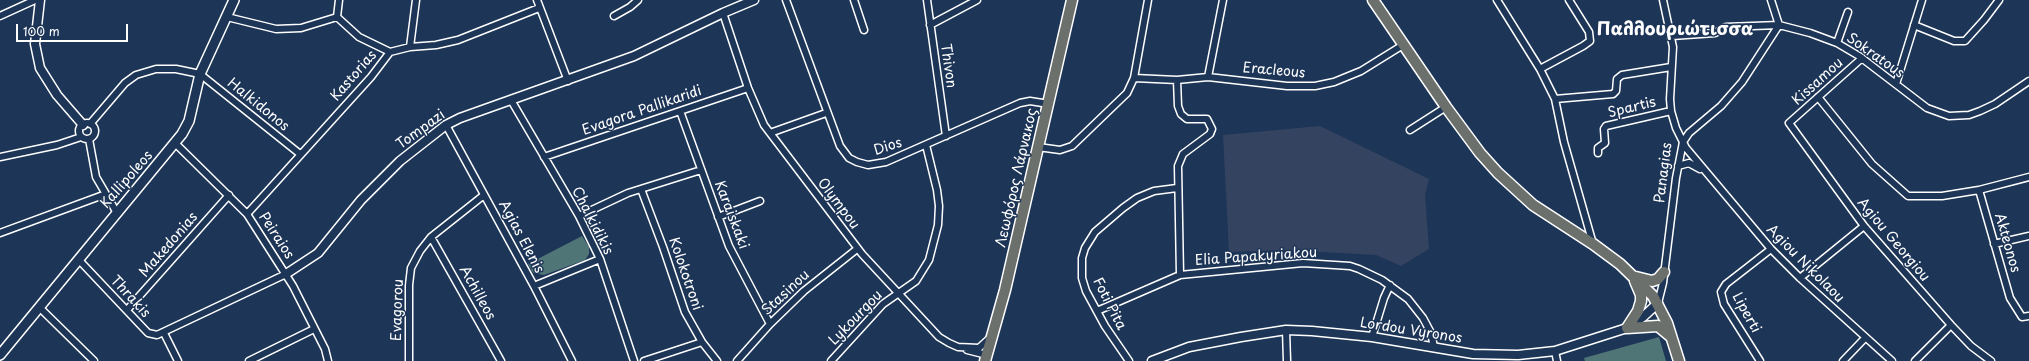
<!DOCTYPE html>
<html>
<head>
<meta charset="utf-8">
<style>
  body { margin:0 }
  #map { position:relative; width:2029px; height:361px; overflow:hidden; background:#1d3557; font-family:"Playpen Sans",sans-serif }
  canvas { display:block }
  .scale { position:absolute; left:16px; top:24px; width:112px; height:18px; box-sizing:border-box; border:2px solid #fff; border-top:0; padding-left:5px; font-size:12px; line-height:14px; white-space:nowrap; color:#fff; -webkit-text-stroke:3px #1d3557; paint-order:stroke }
</style>
</head>
<body>
<div id="map">
<canvas width="2029" height="361"></canvas>
<div class="scale">100 m</div>
</div>
<script>
const g = document.querySelector('canvas').getContext('2d');
g.lineJoin = 'round';
function paint(path, color) {
  g.fillStyle = color;
  g.fill(path, 'evenodd');
}
function toPath(rows) {
  const path = new Path2D();
  for (const r of rows) {
    if (r.length === 3) {
      path.moveTo(r[0] + r[2], r[1]);
      path.arc(r[0], r[1], r[2], 0, 2 * Math.PI);
      continue;
    }
    path.moveTo(r[0], r[1]);
    for (let i = 2; i < r.length; i += 2) path.lineTo(r[i], r[i + 1]);
  }
  return path;
}
function trace(path, color, width, dash) {
  g.strokeStyle = color;
  g.lineWidth = width;
  g.lineCap = dash ? 'butt' : 'round';
  g.setLineDash(dash || []);
  g.stroke(path);
}
function write(font, color, halo, rows, align = 'center') {
  g.font = font + ' "Playpen Sans",sans-serif';
  g.lineWidth = 3;
  g.setLineDash([]);
  g.textBaseline = 'middle';
  g.strokeStyle = halo;
  g.fillStyle = color;
  for (const [text, x, y, turn = 0] of rows) {
    g.save();
    g.translate(x, y);
    g.rotate((+turn || 0) * Math.PI / 180);
    g.textAlign = isNaN(turn) ? turn : align;
    if (halo) g.strokeText(text, 0, 0);
    g.fillText(text, 0, 0);
    g.restore();
  }
}
paint(toPath([
  [1320,126,1429,179,1425,195,1429,249,1401,266,1376,255,1288,250,1229,252,1223,135]
]), '#344360');
paint(toPath([
  [582,236,589,247,589,254,585,260,544,275,533,273,528,264],
  [1659,337,1666,361,1585,361,1584,358]
]), '#507577');
const minor = toPath([
  [537,0,568,81],
  [786,0,840,146,849,158,857,162,868,165,886,162,1020,103,1030,101,1049,104],
  [854,0,864,30],
  [927,0,946,136],
  [1497,0,1540,69,1555,99,1564,142,1593,244],
  [1663,0,1673,47,1670,99,1671,111,1676,128,1686,148,1771,249,1800,278,1892,361],
  [1771,0,1779,25],
  [723,13,748,88,764,125,862,254,939,337,949,343,958,347,979,348,990,338],
  [0,16,35,0],
  [614,16,630,7,638,0],
  [227,17,276,29,301,28,337,17],
  [337,17,359,37,390,52],
  [337,17,339,0],
  [930,25,977,0],
  [1914,25,1954,41,1965,41,1984,20,1999,0],
  [1672,36,1715,33,1726,27,1779,25,1810,33,1837,43,1859,56,1927,108,1949,116,1969,115,1980,111,1995,104,2029,81],
  [1837,43,1848,12],
  [410,47,416,0],
  [1862,58,1789,123,1864,226,1951,325,1971,346,1991,361],
  [1540,69,1583,46,1590,41,1589,32,1569,0],
  [1208,77,1223,0],
  [1134,78,1177,80,1208,77,1287,86,1315,86,1334,82,1361,71,1403,45],
  [1177,80,1178,106,1181,114,1187,119,1207,119,1212,129,1210,134,1183,154,1178,166,1180,275],
  [1896,84,1922,0],
  [1818,97,1872,164,1908,196,1942,196,1979,190,2029,177],
  [1555,99,1613,94,1616,91,1617,79,1622,75,1671,67],
  [511,100,579,216,600,259,634,361],
  [680,111,729,246,770,324],
  [87,131,8],
  [90,124,125,83,136,75,156,69,176,69,200,74,300,154],
  [446,125,534,286,572,361],
  [1410,130,1446,107],
  [770,133,826,113],
  [89,139,96,177,117,213],
  [176,144,247,214,293,286,325,349,328,361],
  [1038,147,1060,150,1072,146,1127,93,1134,78,1148,0],
  [1598,153,1598,148,1605,143,1604,129,1606,126,1671,111],
  [0,157,57,145,81,137],
  [544,157,748,88],
  [1678,166,1689,163,1700,169],
  [641,189,663,247,685,312,702,342,717,361],
  [1979,190,2010,298,2022,317,2029,316],
  [247,214,371,77,390,52,410,47,436,45,458,40,539,8],
  [579,216,628,193,701,170],
  [718,217,760,201],
  [0,233,106,194],
  [431,237,501,361],
  [1994,244,2029,236],
  [79,260,148,333,157,335,286,274],
  [1800,278,1864,226],
  [534,286,600,259],
  [1658,303,1663,283,1676,178,1683,142,1689,133,1721,106,1742,82,1779,25],
  [39,307,94,361],
  [127,310,229,195],
  [1097,311,1180,275,1303,263,1350,266,1359,269,1382,280,1408,299,1423,318,1431,333,1434,347],
  [1286,330,1287,361],
  [164,333,178,361],
  [1372,337,1384,298,1390,285],
  [967,350,987,355],
  [1555,351,1557,361],
  [249,361,314,329],
  [409,361,409,285,411,268,420,251,431,237,484,195],
  [644,361,702,342],
  [737,361,770,324,804,291,857,249],
  [831,361,883,304,916,281,929,260,938,225,939,206,937,190,926,145],
  [1129,361,1105,326,1086,291,1082,278,1082,258,1085,248,1095,232,1123,208,1137,198,1154,191,1177,188],
  [1760,361,1724,304,1721,292,1726,284,1771,249],
  [1843,361,1865,338],
  [1915,361,1951,325]
]);
const tertiary = toPath([
  [40,0,35,44,40,68,57,95,83,125],
  [286,274,318,253,361,200,400,161,446,125,460,118,634,56,723,13,754,0],
  [1152,361,1189,347,1241,337,1286,330,1312,331,1372,337,1473,354,1518,355,1555,351,1627,328,1643,317,1658,303]
]);
const secondary = toPath([
  [0,355,182,134,189,121,200,74,234,0]
]);
const primary = toPath([
  [1373,0,1446,107,1480,153,1498,173,1533,205,1593,244,1620,264,1653,296,1667,323,1679,361],
  [1636,277,1652,281,1658,279,1664,272],
  [1627,328,1638,311,1641,301,1641,295,1635,281],
  [1627,328,1658,326,1670,336],
  [985,361,1005,290,1072,0]
]);
trace(minor, '#fff', 9);
trace(tertiary, '#fff', 11);
trace(secondary, '#fff', 12);
trace(primary, '#fff', 13);
trace(minor, '#1d3557', 6);
trace(tertiary, '#1d3557', 8);
trace(secondary, '#1d3557', 9);
trace(primary, '#6b706d', 10);
write('14px', '#fff', '#1d3557', [
  ["Sokratous",1875,56,35],
  ["Thivon",948,66,82],
  ["Eracleous",1274,71,5],
  ["Kastorias",354,76,-49],
  ["Kissamou",1818,82,-42],
  ["Halkidonos",258,105,39],
  ["Spartis",1632,108,-14],
  ["Evagora Pallikaridi",642,111,-19],
  ["Tompazi",421,130,-36],
  ["Dios",888,147,-18],
  ["Panagias",1664,173,-83],
  ["Λεωφόρος Λάρνακος",1017,178,-77],
  ["Kallipoleos",127,180,-49],
  ["Olympou",838,204,53],
  ["Karaiskaki",731,215,69],
  ["Chalkidikis",592,221,63],
  ["Peiraios",276,236,57],
  ["Agias Elenis",521,237,62],
  ["Agiou Georgiou",1893,240,50],
  ["Akteonos",2007,243,74],
  ["Makedonias",169,245,-49],
  ["Elia Papakyriakou",1256,257,-4],
  ["Agiou Nikolaou",1805,264,45],
  ["Kolokotroni",685,274,71],
  ["Achilleos",477,293,61],
  ["Stasinou",786,293,-43],
  ["Thrakis",130,297,47],
  ["Foti Pita",1109,304,63],
  ["Evagorou",398,310,-88],
  ["Liperti",1746,313,61],
  ["Lykourgou",856,318,-46],
  ["Lordou Vyronos",1411,331,9]
]);
write('bold 18px', '#fff', '#1d3557', [
  ["Παλλουριώτισσα",1675,30]
]);
</script>
</body>
</html>
